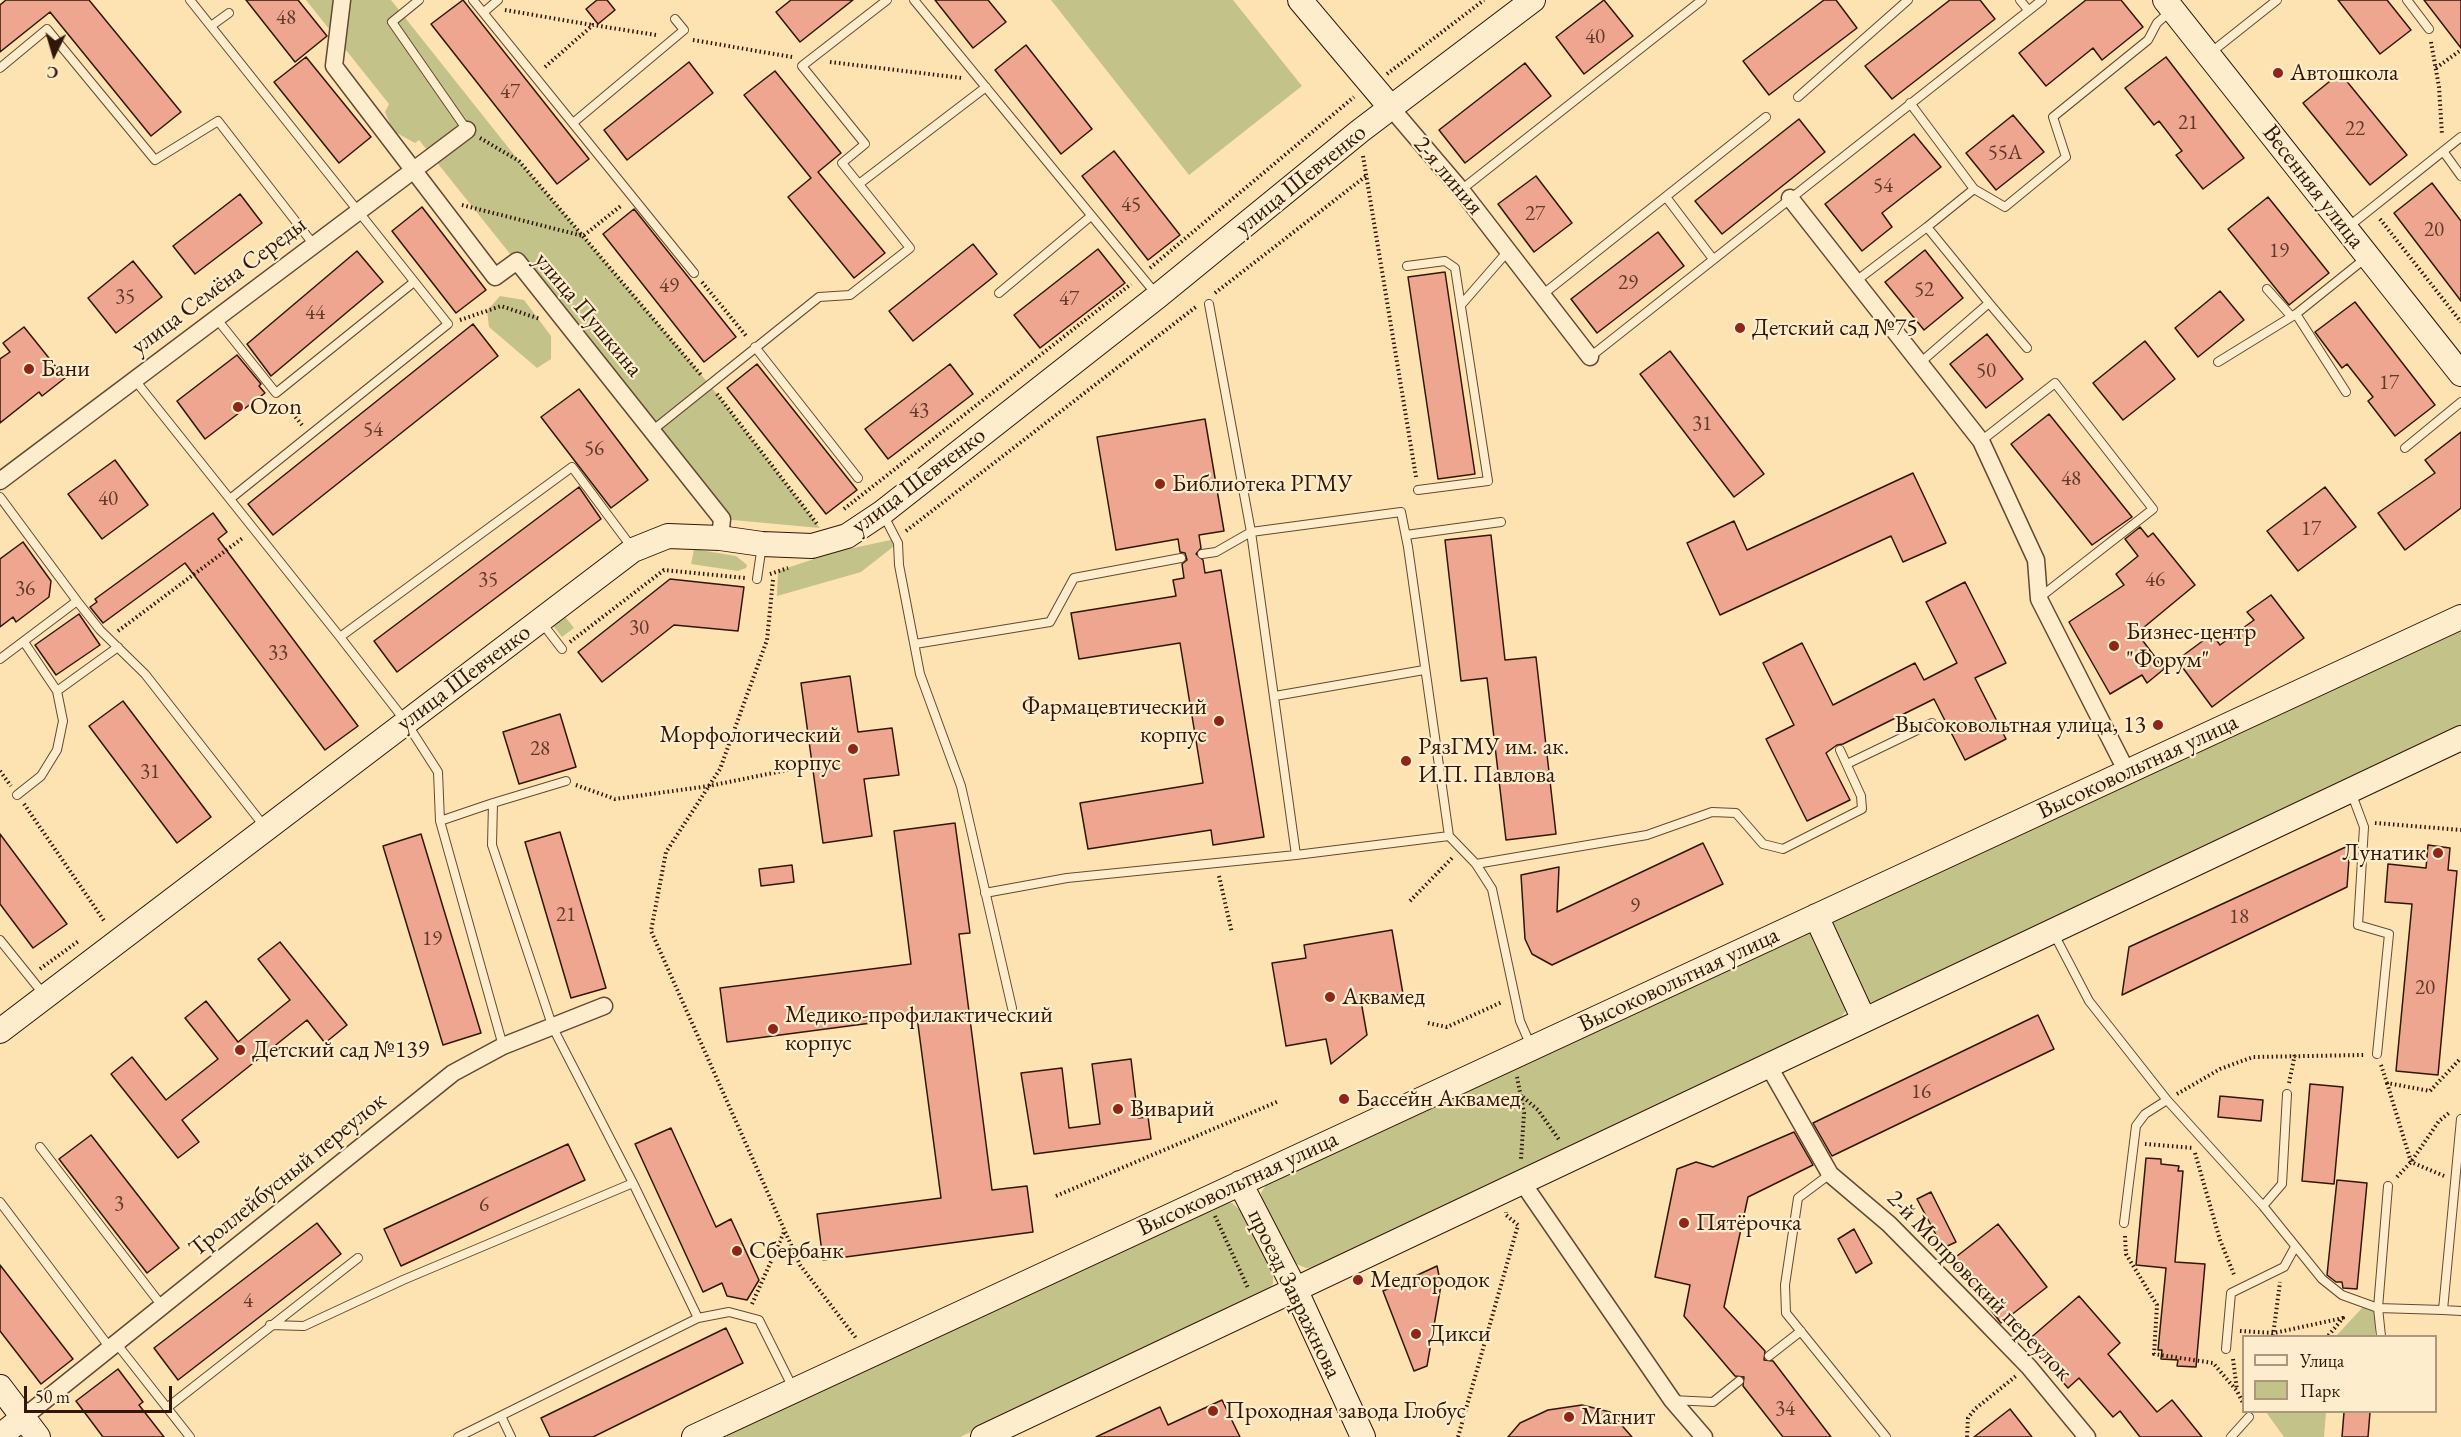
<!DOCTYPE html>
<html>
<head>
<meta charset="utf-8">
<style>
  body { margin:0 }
  #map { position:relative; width:2461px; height:1437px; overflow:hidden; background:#fce3b1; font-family:"EB Garamond",serif }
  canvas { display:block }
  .legend { position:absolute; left:2242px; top:1335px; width:195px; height:78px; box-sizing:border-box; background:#fdedcc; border:2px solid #ac977d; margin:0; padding:8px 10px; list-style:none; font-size:18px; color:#321607 }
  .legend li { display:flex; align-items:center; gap:12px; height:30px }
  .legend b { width:30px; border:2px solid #ac977d }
  .north { position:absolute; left:24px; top:24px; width:60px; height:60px; -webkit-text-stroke:4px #fdedcc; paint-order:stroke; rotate:185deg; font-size:16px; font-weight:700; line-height:24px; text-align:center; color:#321607 }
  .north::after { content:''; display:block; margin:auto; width:21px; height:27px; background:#321607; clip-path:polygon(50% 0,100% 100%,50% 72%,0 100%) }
  .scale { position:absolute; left:24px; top:1386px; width:148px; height:27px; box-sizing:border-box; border:3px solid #321607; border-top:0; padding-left:8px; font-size:18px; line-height:21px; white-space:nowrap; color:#321607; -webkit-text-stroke:4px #fdedcc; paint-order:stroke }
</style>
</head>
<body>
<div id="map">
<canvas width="2461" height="1437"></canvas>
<ul class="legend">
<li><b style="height:8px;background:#fdedcc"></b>Улица</li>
<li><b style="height:16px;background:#c3c389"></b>Парк</li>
</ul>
<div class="north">С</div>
<div class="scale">50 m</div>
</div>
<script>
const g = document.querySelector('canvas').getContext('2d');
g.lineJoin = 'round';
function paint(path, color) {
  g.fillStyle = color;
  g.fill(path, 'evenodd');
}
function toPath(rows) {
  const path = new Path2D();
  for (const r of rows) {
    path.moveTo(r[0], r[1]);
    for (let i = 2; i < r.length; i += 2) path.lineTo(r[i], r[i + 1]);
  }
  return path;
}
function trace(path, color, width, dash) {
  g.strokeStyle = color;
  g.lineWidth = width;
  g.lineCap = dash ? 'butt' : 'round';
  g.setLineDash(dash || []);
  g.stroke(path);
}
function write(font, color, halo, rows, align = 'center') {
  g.font = font + ' "EB Garamond",serif';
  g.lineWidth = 4.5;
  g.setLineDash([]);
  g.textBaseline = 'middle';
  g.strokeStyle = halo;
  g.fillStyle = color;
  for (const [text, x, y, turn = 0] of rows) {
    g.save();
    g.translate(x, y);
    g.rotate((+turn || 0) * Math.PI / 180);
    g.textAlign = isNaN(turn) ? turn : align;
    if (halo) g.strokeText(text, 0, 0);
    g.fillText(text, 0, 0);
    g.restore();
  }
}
paint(toPath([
  [306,0,391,0,519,161,709,384,820,528,722,519,419,140,415,143,393,131,385,112,389,104],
  [1051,0,1233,0,1302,86,1189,175],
  [500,296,524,300,551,336,551,359,537,368,489,327,487,311],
  [895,539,898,543,861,572,777,596,778,571,835,552],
  [694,549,736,556,747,565,746,568,738,571,691,564],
  [563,614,574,628,562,637,551,623],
  [2461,627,2461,726,1883,999,1870,1002,1859,996,1830,924,1835,914],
  [1813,928,1846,995,1845,1012,1835,1024,1319,1267,1306,1268,1294,1263,1263,1206,1261,1193,1266,1185],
  [1220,1203,1232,1203,1241,1211,1273,1271,1273,1284,1263,1294,960,1437,717,1437],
  [2363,1307,2375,1312,2375,1336,2336,1336],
  [2266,1412,2326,1412,2324,1437,2284,1437]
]), '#c3c389');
const building = toPath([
  [6,0,89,0,181,112,151,136,50,12,0,52,0,5,6,0],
  [246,0,298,0,327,36,295,62,246,0],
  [463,0,589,159,557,184,431,24,463,0],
  [597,0,607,0,615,10,598,24,586,9,597,0],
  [791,0,853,0,800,42,776,12,791,0],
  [935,0,988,0,1006,22,973,48,935,0],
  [1604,0,1633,36,1584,74,1556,37,1604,0],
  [1824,0,1836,0,1857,28,1769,95,1743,61,1824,0],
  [1950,0,1980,0,1995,19,1892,99,1865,66,1950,0],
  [2086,0,2121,0,2143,27,2102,60,2093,48,2046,86,2019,53,2086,0],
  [2338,0,2387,0,2411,30,2380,54,2338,0],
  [2424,0,2461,0,2461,48,2424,0],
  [1026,45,1092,129,1061,154,995,70,1026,45],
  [306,57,371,137,339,163,274,82,306,57],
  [2166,57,2244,158,2203,189,2176,155,2182,151,2159,121,2154,125,2125,88,2166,57],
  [689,62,713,93,627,160,604,130,689,62],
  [1525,63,1551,96,1465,163,1439,130,1525,63],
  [775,71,841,153,818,172,885,253,854,278,788,197,811,178,744,95,775,71],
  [2340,73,2407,155,2370,185,2303,103,2340,73],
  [2013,115,2044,152,1996,190,1966,153,2013,115],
  [1799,119,1825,152,1722,234,1695,201,1799,119],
  [1914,134,1941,167,1882,213,1892,227,1862,251,1825,204,1914,134],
  [1114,151,1180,235,1148,260,1082,176,1114,151],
  [1536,176,1572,223,1534,252,1498,204,1536,176],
  [2432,183,2461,221,2461,301,2394,213,2432,183],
  [240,194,262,223,195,274,173,246,240,194],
  [2268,197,2329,273,2289,305,2228,229,2268,197],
  [422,207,486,290,456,313,392,231,422,207],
  [634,209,736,337,704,362,603,234,634,209],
  [1658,232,1684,266,1597,333,1571,299,1658,232],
  [973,244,997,274,913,341,889,311,973,244],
  [1098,249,1125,283,1040,348,1014,315,1098,249],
  [1925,250,1963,298,1924,330,1885,282,1925,250],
  [357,251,383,282,271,376,247,344,357,251],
  [133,261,162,297,116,333,88,298,133,261],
  [1445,272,1475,474,1438,479,1408,277,1445,272],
  [2220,291,2244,320,2198,357,2175,328,2220,291],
  [2355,302,2435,405,2395,436,2368,401,2373,397,2347,364,2342,368,2315,332,2355,302],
  [473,324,498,356,273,535,248,504,473,324],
  [24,327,65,378,42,396,39,392,0,423,0,359,10,352,3,343,24,327],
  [1987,334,2023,379,1986,408,1950,364,1987,334],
  [2145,341,2175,379,2123,420,2093,383,2145,341],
  [1670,351,1764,474,1734,497,1640,374,1670,351],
  [237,355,261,384,259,386,265,393,205,439,177,401,237,355],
  [757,364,857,490,826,514,727,388,757,364],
  [950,364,973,394,888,459,865,429,950,364],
  [579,389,648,480,611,508,541,417,579,389],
  [2049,414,2132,517,2092,545,2011,444,2049,414],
  [1205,419,1224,531,1199,535,1201,548,1196,554,1203,560,1205,573,1221,570,1264,837,1213,845,1211,830,1088,849,1080,803,1203,783,1180,643,1079,659,1071,613,1176,596,1173,580,1184,578,1182,564,1187,560,1185,553,1180,552,1178,539,1116,550,1097,437,1205,419],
  [2461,432,2461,508,2405,550,2378,513,2435,473,2425,460,2461,432],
  [115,460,148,505,102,539,68,494,115,460],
  [1913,473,1946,543,1903,562,1891,536,1720,615,1687,543,1734,521,1747,550,1913,473],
  [579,487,601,519,397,672,374,641,579,487],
  [2325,487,2356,527,2298,571,2267,531,2325,487],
  [213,513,227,532,218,539,358,726,325,750,185,563,103,623,90,607,97,602,95,599,213,513],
  [2140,527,2148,537,2153,533,2195,585,2137,633,2164,669,2147,683,2142,675,2110,694,2069,622,2124,585,2116,574,2138,556,2125,539,2140,527],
  [1491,535,1505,660,1536,657,1556,834,1506,840,1487,678,1461,681,1445,540,1491,535],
  [23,542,51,581,49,597,16,622,13,617,0,627,0,559,23,542],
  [670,579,744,587,738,631,674,625,602,682,578,652,670,579],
  [1965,582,2006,663,1975,678,2006,739,1965,760,1934,699,1843,744,1837,745,1826,753,1850,800,1807,821,1766,739,1794,725,1763,663,1802,643,1833,705,1915,663,1924,680,1957,663,1926,602,1965,582],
  [2271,595,2304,638,2212,707,2177,660,2212,634,2220,645,2254,620,2247,612,2271,595],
  [79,614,100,645,56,675,35,645,79,614],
  [850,676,858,732,892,728,899,775,864,779,872,836,823,843,801,683,850,676],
  [123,701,211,817,177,843,89,726,123,701],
  [560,714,576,767,519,784,503,732,560,714],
  [955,823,970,933,959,934,992,1190,1027,1186,1033,1232,823,1260,817,1214,941,1198,917,1017,727,1042,720,988,911,964,894,831,955,823],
  [560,832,606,988,571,998,525,842,560,832],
  [0,834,67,924,33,948,0,904,0,834],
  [421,834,481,1033,443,1045,383,846,421,834],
  [1703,843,1723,884,1552,965,1532,954,1525,939,1521,875,1559,867,1557,912,1703,843],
  [2350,845,2347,887,2122,995,2129,947,2350,845],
  [2428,845,2450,848,2448,870,2457,871,2438,1075,2396,1071,2412,904,2385,902,2388,864,2426,868,2428,845],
  [792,865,794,882,761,886,759,869,792,865],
  [1392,930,1403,994,1361,1001,1367,1035,1331,1064,1326,1039,1286,1046,1272,963,1306,958,1304,945,1392,930],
  [280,942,347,1025,325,1043,307,1020,182,1120,199,1142,178,1158,111,1074,132,1057,166,1100,218,1059,185,1018,206,1001,238,1042,290,1000,258,959,280,942],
  [2038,1015,2054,1049,1832,1156,1813,1123,2038,1015],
  [1131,1059,1138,1118,1148,1117,1151,1139,1034,1154,1021,1073,1062,1068,1069,1128,1100,1124,1092,1064,1131,1059],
  [2310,1084,2343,1087,2334,1184,2302,1181,2310,1084],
  [2220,1096,2263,1100,2261,1121,2218,1117,2220,1096],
  [671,1128,716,1227,731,1219,759,1280,747,1300,727,1296,722,1283,703,1292,635,1144,671,1128],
  [1794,1132,1813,1165,1748,1197,1724,1307,1765,1351,1764,1360,1773,1361,1831,1437,1783,1437,1743,1386,1744,1377,1735,1376,1684,1316,1690,1285,1655,1277,1677,1169,1696,1162,1713,1167,1794,1132],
  [91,1135,179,1248,147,1273,59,1159,91,1135],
  [568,1144,585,1180,401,1266,384,1229,568,1144],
  [2146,1158,2161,1159,2161,1164,2179,1166,2178,1171,2183,1171,2175,1262,2205,1264,2196,1367,2177,1366,2178,1360,2161,1359,2162,1350,2158,1350,2166,1268,2136,1265,2146,1158],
  [2337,1180,2367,1183,2357,1289,2343,1288,2342,1282,2336,1282,2327,1275,2337,1180],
  [1931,1192,1956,1242,1943,1248,1917,1199,1931,1192],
  [317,1223,341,1254,178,1380,154,1348,317,1223],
  [1998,1224,2047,1287,2001,1323,1952,1260,1998,1224],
  [1854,1229,1872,1263,1856,1273,1838,1239,1854,1229],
  [0,1265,73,1359,41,1384,0,1331,0,1265],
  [1437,1266,1441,1285,1427,1366,1414,1371,1383,1291,1437,1266],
  [2079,1296,2120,1343,2108,1354,2157,1412,2172,1400,2202,1437,2140,1437,2120,1411,2113,1417,2079,1378,2068,1388,2027,1341,2079,1296],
  [726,1328,743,1363,593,1437,550,1437,541,1418,726,1328],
  [118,1369,143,1402,139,1405,164,1437,103,1437,76,1401,118,1369],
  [1222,1400,1240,1437,1096,1437,1160,1407,1168,1425,1222,1400],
  [1582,1405,1610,1412,1632,1437,1508,1437,1520,1423,1548,1410,1582,1405],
  [2010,1409,2032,1437,1974,1437,2010,1409],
  [2344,1412,2370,1412,2368,1437,2342,1437,2344,1412]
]);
paint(building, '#eea690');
trace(building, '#321607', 1.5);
const lane = toPath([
  [190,0,448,324,230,499],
  [419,0,392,22,467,130],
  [473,0,694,273],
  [914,0,1156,294],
  [2020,0,2028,10],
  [2407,0,2429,29],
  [484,12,498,0],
  [211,26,229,13],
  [2209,54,2277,0],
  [0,68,47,29,155,160,218,121,314,245],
  [1798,97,1908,0],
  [1910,103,1974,189,1927,227,1989,303],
  [573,123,684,30,675,19],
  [2443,151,2461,176],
  [859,184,986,87],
  [1974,189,2005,207,2066,157,2053,117,2148,40,2157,23,2172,10],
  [1461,190,1702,0],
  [1666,197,1713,259],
  [2348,227,2461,137],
  [1407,266,1445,261,1455,268,1488,481,1418,490],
  [1856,281,1927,227],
  [2267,289,2291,316],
  [999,293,1091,216],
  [1542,295,1766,117],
  [1461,305,1508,251],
  [2296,314,2346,392],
  [216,318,276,393,414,282],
  [755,347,858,478],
  [1590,357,2042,0],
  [1921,362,1989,303,2027,348],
  [2218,362,2296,314,2367,257],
  [134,379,340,637],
  [653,430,819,297,850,295,910,248,842,163,865,144,802,66,887,0],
  [1981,441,2055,383,2153,509,2039,598],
  [2405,448,2461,402],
  [0,497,77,601,100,630,145,674,264,826],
  [883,514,898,543,899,565,920,674,961,786,1012,1008],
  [1406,535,1501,522],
  [1202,554,1216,552,1251,532,1209,304],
  [757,579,762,545],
  [542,623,562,649],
  [915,644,1050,622,1074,578,1181,558],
  [0,659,77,601],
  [57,691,118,647],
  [1275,696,1424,670],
  [1847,764,1932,723],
  [2351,792,2364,827,2358,925,2389,934,2377,1054],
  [17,795,41,776,57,750,63,721,57,691,24,642],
  [493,803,566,781],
  [440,821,493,803,492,845,553,1028,633,1183],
  [1296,855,1449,836],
  [1476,864,1647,835,1712,812,1736,813,1763,844,1783,849,1862,809,1861,796,1840,750],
  [985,893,1067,878,1296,855,1251,532,1401,512,1408,547,1449,836,1476,864,1492,889,1520,1021,1531,1046],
  [2054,934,2089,1001,2167,1100,2145,1114,2136,1126,2124,1223],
  [0,940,45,996],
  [503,1046,440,821,438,772,406,722,340,637,572,467,633,549],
  [2167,1100,2263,1206,2322,1279,2342,1295,2378,1308,2443,1310],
  [2461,1119,2443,1310,2461,1311],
  [40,1147,162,1306],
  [1830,1174,1798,1198,1785,1285,1786,1313,1886,1437],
  [0,1202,110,1348],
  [2263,1206,2282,1184,2287,1094],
  [270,1325,304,1326,403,1280,633,1183,698,1318,729,1312,759,1320,794,1390],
  [2381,1336,2378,1308,2388,1186],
  [116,1343,190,1437],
  [2226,1349,2231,1293,2284,1267,2295,1247],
  [1769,1356,1801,1331],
  [1672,1400,1713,1402,1739,1381],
  [168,1407,358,1258],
  [501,1416,511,1437],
  [458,1437,698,1318],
  [2231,1437,2249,1417]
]);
const street = toPath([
  [342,0,334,66,495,277,517,261,722,519,720,538],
  [1392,109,1461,190,1590,357],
  [1790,198,1981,441,2036,560,2039,599,2127,772],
  [0,481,467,130],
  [1768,1065,1830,1174,1889,1224,1963,1299,2029,1367,2087,1437],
  [1522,1182,1672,1400,1704,1437],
  [24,1417,453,1073,503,1046,604,1006]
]);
const secondary = toPath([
  [1300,0,1392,109],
  [2165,0,2461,374],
  [1816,916,1864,1020],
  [0,1031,633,550,668,536,720,538,762,544,812,546,847,536,883,512,1158,296,1360,131,1533,0],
  [1240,1183,1295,1289,1363,1437],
  [0,1387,38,1437],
  [5,1432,24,1417],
  [694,1437,2461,617],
  [983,1437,2461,738]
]);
trace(lane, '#644932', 10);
trace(street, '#644932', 19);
trace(secondary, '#321607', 26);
trace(toPath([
  [505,10,592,25],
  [693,40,792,57],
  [2431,42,2439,87,2442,135],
  [830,62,962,78],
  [545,67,593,25,656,35],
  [2436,68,2461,50],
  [1387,74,1484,0],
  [480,138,519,161,701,375],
  [1363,156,1416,477],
  [462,205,583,236,622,205],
  [2380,219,2461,322],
  [1150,268,1354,97],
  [702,282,747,337],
  [1215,293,1366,176],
  [460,320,501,306,540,319],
  [717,394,817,524],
  [284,403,302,425],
  [844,509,1131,284],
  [906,531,1197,306],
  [770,574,788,568],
  [773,580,767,640,720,769,666,852,651,931,800,1265,856,1338],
  [118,631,244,537],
  [570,642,664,570,745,578],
  [0,771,11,786],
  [576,785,615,799,709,786,812,765],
  [24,804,105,922],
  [2375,823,2461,830],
  [1219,876,1232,933],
  [1410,901,1453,857],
  [40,969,80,940],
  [1428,1023,1447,1027,1502,1002],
  [2381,1065,2387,1083,2430,1091,2461,1058],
  [1517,1077,1524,1113,1521,1159],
  [2289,1083,2295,1054],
  [2387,1083,2411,1162,2444,1176],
  [2177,1094,2220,1069,2253,1057,2364,1055],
  [1523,1097,1538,1110,1560,1141],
  [2145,1144,2194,1148],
  [2195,1153,2220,1240,2235,1277],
  [2397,1177,2411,1162,2439,1121,2449,1113],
  [1056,1196,1279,1101],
  [1215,1216,1248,1288],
  [2125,1236,2126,1254,2157,1305,2154,1354,2213,1363,2237,1391,2244,1405],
  [752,1304,784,1232],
  [2240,1331,2274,1333,2343,1318,2328,1336],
  [2273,1336,2280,1282],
  [2233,1359,2237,1390],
  [1458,1437,1518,1225,1506,1215,1506,1212],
  [1967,1437,1968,1418,1975,1409,2016,1376]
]), '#321607', 4, [1.5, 3]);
trace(lane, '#fdedcc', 8);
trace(street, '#fdedcc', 16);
trace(secondary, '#fdedcc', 24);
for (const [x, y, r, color] of [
  [2278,73,6,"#8f2418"],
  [1740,328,6,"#8f2418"],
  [29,369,6,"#8f2418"],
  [238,407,6,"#8f2418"],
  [1160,484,6,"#8f2418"],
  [2114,646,6,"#8f2418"],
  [1219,721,6,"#8f2418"],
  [2158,725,6,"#8f2418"],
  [853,749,6,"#8f2418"],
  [1406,761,6,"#8f2418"],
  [2438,853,6,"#8f2418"],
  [1330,997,6,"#8f2418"],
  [773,1029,6,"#8f2418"],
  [240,1050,6,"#8f2418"],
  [1344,1099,6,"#8f2418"],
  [1118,1109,6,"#8f2418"],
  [1684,1223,6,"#8f2418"],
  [737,1251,6,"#8f2418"],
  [1358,1280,6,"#8f2418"],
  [1416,1334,6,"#8f2418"],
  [1213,1411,6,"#8f2418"],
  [1569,1417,6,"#8f2418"]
]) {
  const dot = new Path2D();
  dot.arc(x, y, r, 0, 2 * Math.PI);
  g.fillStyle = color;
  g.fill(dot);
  trace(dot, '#fdedcc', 2);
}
write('21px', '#613a29', null, [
  ["48",286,18],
  ["40",1595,37],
  ["47",510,92],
  ["21",2188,123],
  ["22",2355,129],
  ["55А",2005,153],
  ["54",1883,186],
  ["45",1131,205],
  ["27",1535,214],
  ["20",2434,230],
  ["19",2279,251],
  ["29",1628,283],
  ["49",669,286],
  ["52",1924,290],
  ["35",125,297],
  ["47",1069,299],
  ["44",315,313],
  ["50",1986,371],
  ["17",2389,383],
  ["43",919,411],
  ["31",1702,424],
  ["54",373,430],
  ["56",594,449],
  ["48",2071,479],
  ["40",108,499],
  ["17",2311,529],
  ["35",488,580],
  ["46",2155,580],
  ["36",25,589],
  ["30",639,628],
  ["33",278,653],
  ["28",540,749],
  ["31",150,772],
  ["9",1635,906],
  ["21",566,915],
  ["18",2239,917],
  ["19",432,939],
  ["20",2425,988],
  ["16",1921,1092],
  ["3",119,1204],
  ["6",484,1205],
  ["4",248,1301],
  ["34",1785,1409]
]);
write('24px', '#321607', '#fdedcc', [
  ["Автошкола",2290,73],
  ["Детский сад №75",1752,328],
  ["Бани",41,369],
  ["Ozon",250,407],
  ["Библиотека РГМУ",1172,484],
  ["Бизнес-центр",2126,632],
  ["\"Форум\"",2126,660],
  ["Фармацевтический",1207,707,"right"],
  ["корпус",1207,735,"right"],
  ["Высоковольтная улица, 13",2146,725,"right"],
  ["Морфологический",841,735,"right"],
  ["корпус",841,763,"right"],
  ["РязГМУ им. ак.",1418,747],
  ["И.П. Павлова",1418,775],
  ["Лунатик",2426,853,"right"],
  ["Аквамед",1342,997],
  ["Медико-профилактический",785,1015],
  ["корпус",785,1043],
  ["Детский сад №139",252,1050],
  ["Бассейн Аквамед",1356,1099],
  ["Виварий",1130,1109],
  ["Пятёрочка",1696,1223],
  ["Сбербанк",749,1251],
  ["Медгородок",1370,1280],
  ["Дикси",1428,1334],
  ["Проходная завода Глобус",1225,1411],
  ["Магнит",1581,1417]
], 'left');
write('24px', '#321607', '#fdedcc', [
  ["2-я линия",1448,176,50],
  ["улица Шевченко",1301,180,-39],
  ["Весенняя улица",2313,187,52],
  ["улица Семёна Середы",219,286,-37],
  ["улица Пушкина",588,315,50],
  ["улица Шевченко",919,481,-37],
  ["улица Шевченко",464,678,-37],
  ["Высоковольтная улица",2138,767,-25],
  ["Высоковольтная улица",1679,980,-25],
  ["Троллейбусный переулок",288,1175,-39],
  ["Высоковольтная улица",1238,1184,-25],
  ["2-й Мопровский переулок",1979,1286,46],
  ["проезд Завражнова",1294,1294,64]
]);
</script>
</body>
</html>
